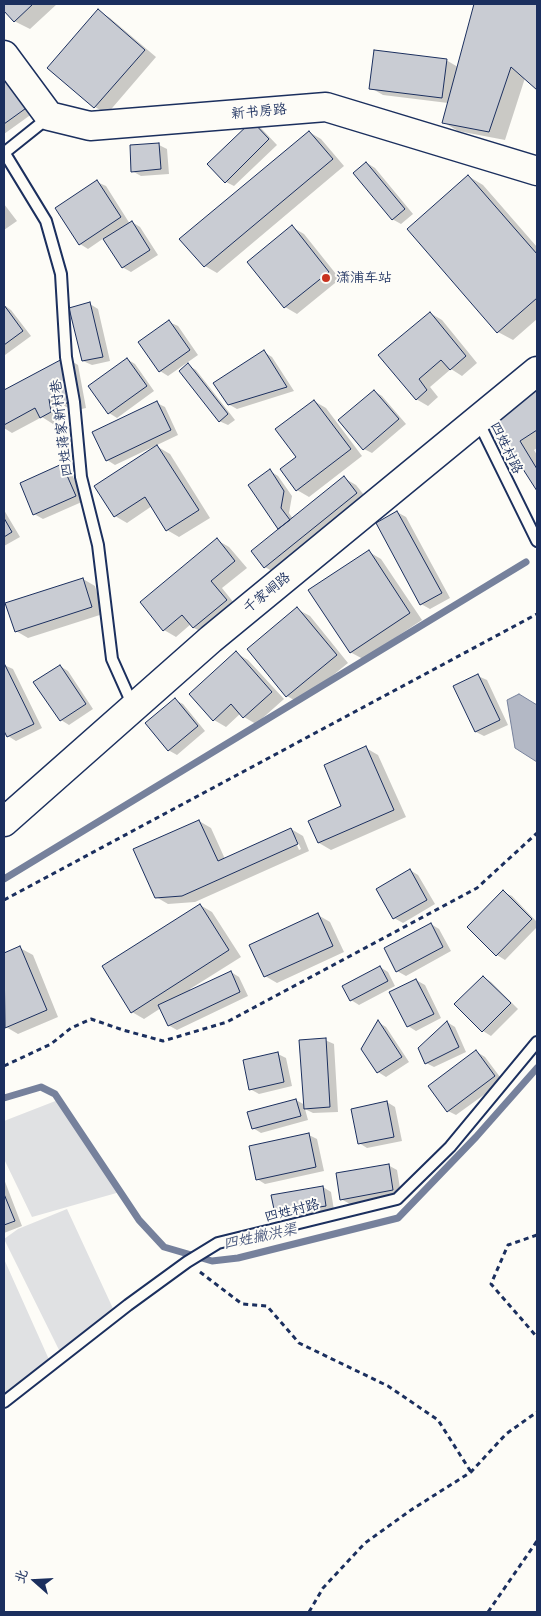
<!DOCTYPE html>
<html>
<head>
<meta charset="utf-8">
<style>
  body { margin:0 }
  #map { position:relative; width:541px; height:1616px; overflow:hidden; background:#fdfcf7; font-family:"Playpen Sans","LXGW WenKai TC",sans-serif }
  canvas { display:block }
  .frame { position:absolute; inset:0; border:5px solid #1b2f5e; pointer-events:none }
  .north { position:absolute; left:10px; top:1556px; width:50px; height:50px; -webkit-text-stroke:4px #fdfcf7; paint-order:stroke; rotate:289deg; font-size:14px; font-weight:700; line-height:20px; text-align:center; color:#1b2f5e }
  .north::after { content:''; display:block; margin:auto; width:18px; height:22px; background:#1b2f5e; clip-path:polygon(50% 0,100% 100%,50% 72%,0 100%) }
</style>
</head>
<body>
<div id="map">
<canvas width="541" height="1616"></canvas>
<div class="frame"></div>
<div class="north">北</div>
</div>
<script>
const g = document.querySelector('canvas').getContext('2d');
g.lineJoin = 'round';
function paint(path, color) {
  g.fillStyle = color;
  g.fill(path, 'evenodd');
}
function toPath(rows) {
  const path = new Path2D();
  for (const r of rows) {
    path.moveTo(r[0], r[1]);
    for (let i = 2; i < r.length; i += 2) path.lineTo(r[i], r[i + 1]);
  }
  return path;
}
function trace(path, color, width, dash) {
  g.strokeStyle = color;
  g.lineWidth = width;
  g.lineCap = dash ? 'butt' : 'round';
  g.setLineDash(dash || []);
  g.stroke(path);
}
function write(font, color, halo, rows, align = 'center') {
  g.font = font + ' "Playpen Sans","LXGW WenKai TC",sans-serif';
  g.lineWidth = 4;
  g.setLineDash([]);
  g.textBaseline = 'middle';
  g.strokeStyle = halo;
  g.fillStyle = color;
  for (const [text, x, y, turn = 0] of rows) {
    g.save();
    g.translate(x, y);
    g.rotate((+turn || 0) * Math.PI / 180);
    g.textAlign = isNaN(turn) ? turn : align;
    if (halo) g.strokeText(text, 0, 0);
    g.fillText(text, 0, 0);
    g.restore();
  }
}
paint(toPath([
  [58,1100,120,1192,32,1217,4,1159,4,1121],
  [67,1209,116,1315,62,1356,4,1239,18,1229],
  [4,1259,51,1364,4,1402]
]), '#e0e1e3');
const water = toPath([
  [519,694,537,705,537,762,515,748,507,700,519,694]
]);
paint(water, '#b3b8c5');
trace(water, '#76819c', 1);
paint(toPath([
  [4,4,57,4,30,29,14,21,4,9],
  [475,4,537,4,537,88,525,78,505,140,458,131,443,122,448,103,383,95,371,88,446,60,458,67],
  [98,11,110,18,156,57,107,114,95,107],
  [4,74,36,111,4,134],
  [252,123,260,127,277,145,234,186,226,182],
  [309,132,321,139,344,166,217,273,205,266,181,239],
  [159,145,167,149,169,174,141,176,132,171],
  [367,163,375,168,413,214,401,224,392,219],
  [468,176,483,185,537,247,537,319,513,340,498,332],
  [97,182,106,186,130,224,132,222,140,227,158,255,131,272,122,267,104,238,88,249,80,244],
  [4,204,17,221,4,230],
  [292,227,304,234,340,279,297,314,285,307,249,262],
  [90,304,98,309,110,361,92,365,83,361],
  [4,305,11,310,31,336,5,355],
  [430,313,442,320,477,363,462,376,451,369,430,387,438,397,428,406,416,399,380,355],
  [169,322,178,326,198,355,168,376,160,371],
  [264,352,272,357,294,391,237,409,228,404],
  [66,358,78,365,86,408,73,411,63,405,60,405,62,419,53,424,42,417,12,433,4,428,4,391],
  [127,359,135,364,154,391,117,418,109,413],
  [188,365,196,370,235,420,228,425,219,421],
  [537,382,537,448,534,450,537,455,537,489,489,413],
  [374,391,382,396,406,424,372,453,364,449],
  [314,401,326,408,362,456,309,497,297,490],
  [157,403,165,407,178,435,115,465,107,460],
  [158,447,170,454,210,518,179,537,167,530,152,506,127,523,115,516],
  [62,466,70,470,84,501,43,519,34,514],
  [270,471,278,476,292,496,289,513,293,519,344,478,356,485,368,500,277,574,265,567,281,529,278,528],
  [4,510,20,537,4,546],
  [397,512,406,517,450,598,430,609,421,604],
  [217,540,229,547,247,568,222,588,238,608,206,634,194,628,191,624,176,637,164,630],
  [369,552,381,559,422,620,363,659,350,652],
  [83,579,95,586,103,614,28,638,16,631],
  [297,609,310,616,348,663,299,703,287,696,248,649],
  [236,653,248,660,284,699,256,724,244,717,241,713,226,727,214,720],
  [4,665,13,669,42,728,16,741,8,736,4,728],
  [60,666,68,671,93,709,69,725,61,720],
  [478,676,487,680,508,725,484,736,476,732],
  [175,700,183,704,205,731,177,755,168,750],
  [366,748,378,755,406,817,331,850,319,843,310,821,343,807],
  [199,821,211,828,225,859,291,829,303,836,309,851,195,902,168,904,156,897],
  [294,838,296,838,301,849,299,850],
  [410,870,418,875,435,904,403,923,394,918],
  [503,892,512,896,537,922,537,927,505,960,497,955],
  [200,905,212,912,241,957,190,989,191,991,231,972,239,977,248,996,177,1030,168,1025,161,1008,144,1019,132,1012],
  [318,915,330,922,344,952,277,983,265,976],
  [431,924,439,929,451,951,406,976,397,971],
  [20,948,33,955,58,1017,18,1034,6,1027,4,1023,4,955],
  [380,967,388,972,395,986,359,1005,351,1000],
  [483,977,491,982,518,1009,491,1036,483,1031],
  [416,980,425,985,441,1018,416,1031,408,1026],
  [378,1022,386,1027,409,1062,386,1077,378,1072],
  [447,1022,455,1027,466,1052,434,1067,426,1063],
  [325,1040,334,1044,338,1112,313,1113,305,1109,308,1120,261,1133,253,1128,296,1100,305,1105],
  [477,1052,485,1057,503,1081,456,1115,448,1111],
  [278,1054,286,1058,292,1086,259,1094,250,1089],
  [387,1102,395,1107,402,1141,367,1148,359,1143],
  [309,1135,317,1139,324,1171,265,1184,257,1179],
  [388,1165,397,1170,401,1194,350,1204,341,1199],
  [4,1179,22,1226,4,1233],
  [323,1187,331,1192,334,1210,284,1218,276,1213]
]), '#0003');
trace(toPath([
  [4,879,526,562],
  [4,1098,41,1087,55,1094,139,1220,164,1247,212,1261,238,1258,398,1218,476,1137,537,1068]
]), '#76819c', 7);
const building = toPath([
  [4,4,33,4,14,22,4,11,4,4],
  [474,4,537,4,537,90,511,67,489,132,442,123,474,4],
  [98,9,145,50,94,108,47,68,98,9],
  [374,50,447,59,442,98,369,89,374,50],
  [4,73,29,106,4,124,4,73],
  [252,121,269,139,225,183,207,164,252,121],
  [309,131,333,159,204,267,179,239,309,131],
  [159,143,161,169,131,172,130,145,159,143],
  [366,162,405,209,392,220,353,173,366,162],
  [468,175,537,254,537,298,497,333,407,229,468,175],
  [97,180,121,217,79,245,55,208,97,180],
  [132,221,150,250,122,268,103,239,132,221],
  [292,225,329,272,284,308,247,262,292,225],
  [90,302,103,357,82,361,69,308,90,302],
  [4,305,23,331,4,345,4,305],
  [430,312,466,356,450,370,441,360,419,379,427,390,416,400,378,355,430,312],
  [169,320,190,350,159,372,138,342,169,320],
  [264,350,287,387,228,405,213,383,264,350],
  [66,357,74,402,60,404,54,398,49,399,51,412,40,418,35,408,4,425,4,390,66,357],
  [127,358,147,386,108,414,88,386,127,358],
  [188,363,228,414,219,422,179,371,188,363],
  [537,381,537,430,520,441,537,469,537,491,487,413,537,381],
  [374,390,399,419,363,450,338,420,374,390],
  [314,400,351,449,296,491,280,469,296,457,275,429,314,400],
  [157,401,171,430,106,461,92,432,157,401],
  [157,445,199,510,166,531,145,497,114,517,94,486,157,445],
  [62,464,76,496,33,515,20,483,62,464],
  [270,469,284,491,281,508,290,520,278,529,248,485,270,469],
  [344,476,357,493,264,568,251,551,344,476],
  [397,511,442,593,420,605,376,523,397,511],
  [4,518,12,532,4,537,4,518],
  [217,538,235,561,211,581,227,600,193,628,182,615,163,631,140,602,217,538],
  [369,550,410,613,350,653,308,590,369,550],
  [83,578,92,607,15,632,5,603,83,578],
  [297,607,337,655,286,697,247,649,297,607],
  [236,651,272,692,243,718,231,704,213,721,189,694,236,651],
  [4,663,34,724,7,737,4,731,4,663],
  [60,665,86,704,60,721,33,682,60,665],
  [478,674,500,720,475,732,453,686,478,674],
  [175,698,198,726,168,751,145,723,175,698],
  [366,746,394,810,318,843,308,821,341,806,324,765,366,746],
  [199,820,218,861,291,828,298,844,182,896,155,898,133,849,199,820],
  [410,869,427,900,393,919,376,889,410,869],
  [503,890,532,919,496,956,467,927,503,890],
  [200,904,229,950,131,1013,102,966,200,904],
  [318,913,333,946,264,977,249,945,318,913],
  [431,923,443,947,396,972,384,948,431,923],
  [20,946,47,1010,5,1028,4,953,20,946],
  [380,966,388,981,350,1001,342,986,380,966],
  [231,971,240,992,168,1026,158,1005,231,971],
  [483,976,511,1003,482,1032,454,1004,483,976],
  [416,979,434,1014,407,1027,389,992,416,979],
  [378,1020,402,1057,377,1073,361,1049,378,1020],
  [447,1021,459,1047,425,1064,418,1048,447,1021],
  [326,1038,330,1107,304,1109,299,1040,326,1038],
  [476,1050,495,1076,447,1112,428,1086,476,1050],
  [278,1052,284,1082,249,1090,243,1060,278,1052],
  [296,1099,301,1116,252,1129,247,1112,296,1099],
  [387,1101,394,1137,358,1144,351,1109,387,1101],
  [309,1133,316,1167,256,1180,249,1146,309,1133],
  [389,1164,393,1190,340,1200,336,1173,389,1164],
  [323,1186,326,1206,275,1214,271,1195,323,1186],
  [4,1194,15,1221,4,1225,4,1194]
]);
paint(building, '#c9ccd3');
trace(building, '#1b2f5e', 1);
const lane = toPath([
  [4,152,46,221,61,274,66,357,74,402,81,477,98,545,112,659,133,706],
  [4,153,49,117],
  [478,421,537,541],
  [4,1402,128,1305,187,1262,218,1243,397,1199,450,1147,537,1042]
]);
const secondary = toPath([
  [4,55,49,116,90,126,326,107,537,171],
  [4,822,211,639,537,371]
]);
trace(lane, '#1b2f5e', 14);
trace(secondary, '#1b2f5e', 31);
trace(toPath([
  [4,900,537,614],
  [4,1066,51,1044,71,1028,91,1019,123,1030,163,1041,227,1022,477,888,537,833],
  [537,1235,508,1245,491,1284,537,1337],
  [200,1272,242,1304,267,1306,299,1343,388,1386,438,1420,471,1472],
  [309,1612,323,1588,365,1543,411,1510,471,1472,506,1434,537,1412],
  [488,1612,537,1541]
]), '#1b2f5e', 3, [5, 4]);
trace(lane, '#fdfcf7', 10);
trace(secondary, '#fdfcf7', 28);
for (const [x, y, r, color] of [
  [326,278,5,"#c8321e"]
]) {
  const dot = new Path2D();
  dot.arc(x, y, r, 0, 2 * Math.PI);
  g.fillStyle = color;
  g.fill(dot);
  trace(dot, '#fdfcf7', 2);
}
write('14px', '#1b2f5e', '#fdfcf7', [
  ["新书房路",259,112,-5],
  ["四姓蒋家新村巷",62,428,-97],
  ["四姓村路",506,448,64],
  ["千家峒路",267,593,-39],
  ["四姓村路",292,1211,-14]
]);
write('14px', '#1b2f5e', '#fdfcf7', [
  ["潇浦车站",336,278]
], 'left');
write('italic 15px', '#49587d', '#fdfcf7', [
  ["四姓撇洪渠",260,1237,-12]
]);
</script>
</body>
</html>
